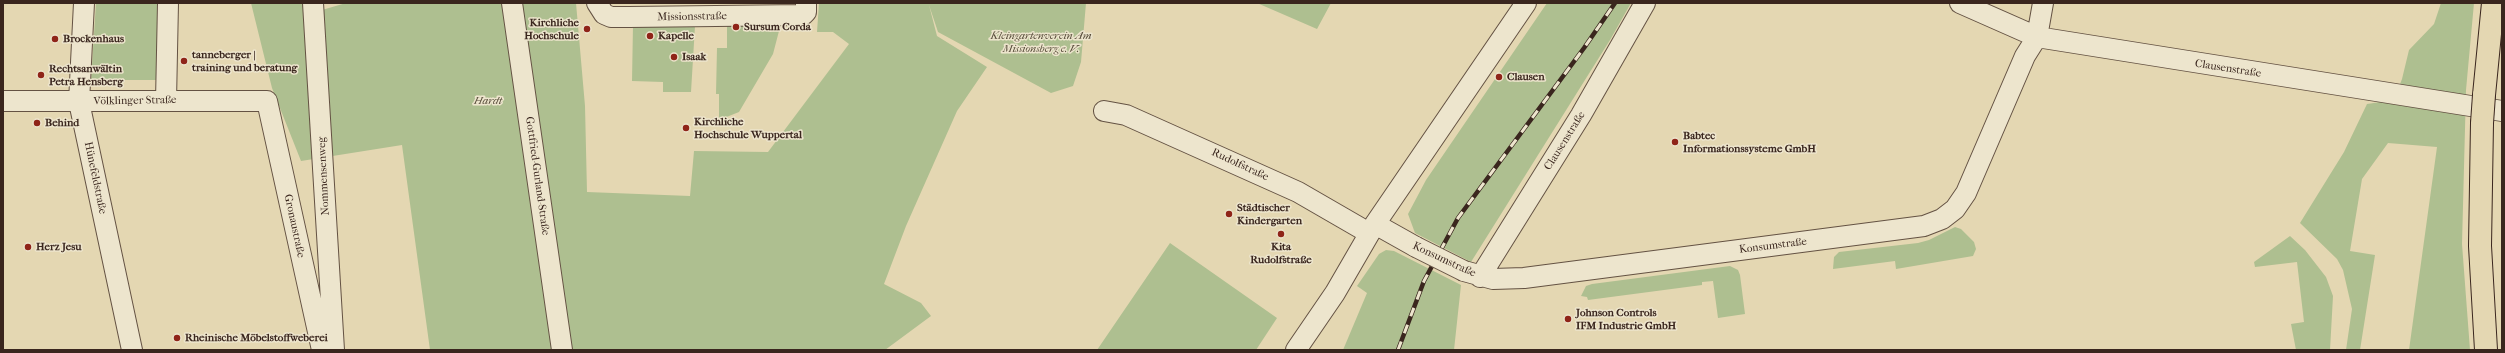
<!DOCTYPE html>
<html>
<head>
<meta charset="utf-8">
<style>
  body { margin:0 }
  #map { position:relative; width:2505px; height:353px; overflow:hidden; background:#e4d7b2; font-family:"IM FELL French Canon",serif }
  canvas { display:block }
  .frame { position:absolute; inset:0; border:4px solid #3a261e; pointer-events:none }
</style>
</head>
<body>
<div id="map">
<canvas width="2505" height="353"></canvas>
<div class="frame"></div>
</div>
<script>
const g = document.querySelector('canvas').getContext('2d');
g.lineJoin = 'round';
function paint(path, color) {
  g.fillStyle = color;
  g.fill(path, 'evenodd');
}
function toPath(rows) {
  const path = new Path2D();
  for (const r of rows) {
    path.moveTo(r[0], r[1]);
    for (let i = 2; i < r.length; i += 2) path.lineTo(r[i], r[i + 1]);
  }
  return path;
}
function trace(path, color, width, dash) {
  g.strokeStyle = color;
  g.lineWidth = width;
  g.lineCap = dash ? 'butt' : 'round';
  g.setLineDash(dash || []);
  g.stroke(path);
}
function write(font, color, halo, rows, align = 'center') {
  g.font = font + ' "IM FELL French Canon",serif';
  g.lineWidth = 3;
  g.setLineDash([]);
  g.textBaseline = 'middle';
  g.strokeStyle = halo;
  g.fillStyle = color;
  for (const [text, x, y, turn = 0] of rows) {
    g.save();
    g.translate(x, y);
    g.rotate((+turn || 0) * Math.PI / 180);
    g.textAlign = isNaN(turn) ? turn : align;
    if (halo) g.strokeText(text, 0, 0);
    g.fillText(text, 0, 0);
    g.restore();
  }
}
paint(toPath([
  [96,3,160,3,160,80,91,80],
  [251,3,305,3,322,10,346,3,576,3,585,106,587,192,690,196,694,151,768,152,849,44,833,32,817,32,819,3,1086,3,1081,62,1073,86,1051,93,938,32,929,5,937,36,987,67,957,111,906,226,884,284,921,303,931,316,885,350,430,350,402,145,301,161,272,88],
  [1257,3,1331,3,1317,29],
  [1547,3,1631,3,1610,40,1471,262,1415,233,1408,214,1426,180],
  [2441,3,2474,3,2466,90,2462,244,2470,350,2409,350,2437,147,2388,143,2362,179,2350,251,2375,255,2360,350,2346,350,2352,309,2343,270,2337,259,2300,223,2344,152,2367,104,2394,100,2402,79,2409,50,2434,24],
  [727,22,779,22,779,31,773,54,739,112,719,120,719,94,716,94,717,48,727,48],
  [633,25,695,26,691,92,663,92,663,82,632,81],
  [1955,227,1961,229,1974,242,1976,249,1973,256,1896,269,1895,261,1833,269,1834,257,1839,252,1918,243,1929,240],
  [2290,236,2305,250,2326,277,2333,296,2330,350,2296,350,2291,324,2304,322,2297,262,2255,267,2254,262],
  [1170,243,1277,318,1256,350,1097,350],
  [1386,250,1394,251,1461,285,1454,350,1343,350,1367,293,1357,286,1379,254],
  [1730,266,1738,270,1740,275,1745,314,1718,318,1713,281,1702,282,1702,285,1588,300,1587,297,1581,296,1586,286,1592,284]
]), '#aebf90');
const minor = toPath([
  [84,3,79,102,132,350],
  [313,3,334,350],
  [512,3,562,350],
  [597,3,604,14,611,17,629,17,803,15,806,12,806,3],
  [1960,3,2037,37,2502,111],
  [3,101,267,101,322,350],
  [166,101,168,3],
  [1104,111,1126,115,1298,192,1369,233],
  [1375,224,1416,247],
  [1464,271,1493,279,1524,278,1924,226,1942,219,1955,209,1966,193,2025,56,2037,37,2043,3],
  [1480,277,1581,115,1645,3],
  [1296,350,1335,293,1375,224,1526,3]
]);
const highway = toPath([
  [2484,95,2493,3],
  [2482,123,2480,246,2486,350]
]);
trace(minor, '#645243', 22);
trace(highway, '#3a261e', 24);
trace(minor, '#ede5cd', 20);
trace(highway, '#e4d7b2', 22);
const rail = toPath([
  [1398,350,1424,281,1458,218,1584,48,1615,3]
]);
trace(rail, '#3a261e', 4.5);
trace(rail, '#ede5cd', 3, [9]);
const minorBridge = toPath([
  [1416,247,1464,271]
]);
const highwayBridge = toPath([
  [2482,123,2484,95]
]);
trace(minorBridge, '#645243', 22, []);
trace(highwayBridge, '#3a261e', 24, []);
trace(minorBridge, '#ede5cd', 20);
trace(highwayBridge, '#e4d7b2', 22);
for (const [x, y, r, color] of [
  [736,27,4,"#8f2418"],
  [587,29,4,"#8f2418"],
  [650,36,4,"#8f2418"],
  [55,39,4,"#8f2418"],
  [674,57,4,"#8f2418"],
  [184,61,4,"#8f2418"],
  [41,75,4,"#8f2418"],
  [1499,77,4,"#8f2418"],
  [37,123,4,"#8f2418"],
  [686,128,4,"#8f2418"],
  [1675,142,4,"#8f2418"],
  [1229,214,4,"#8f2418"],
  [1281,234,4,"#8f2418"],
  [28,247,4,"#8f2418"],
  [1568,319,4,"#8f2418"],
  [177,338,4,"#8f2418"]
]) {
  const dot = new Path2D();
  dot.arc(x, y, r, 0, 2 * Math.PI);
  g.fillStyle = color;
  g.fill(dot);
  trace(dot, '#ede5cd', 1.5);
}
write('11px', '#3a261e', '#ede5cd', [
  ["Missionsstraße",692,17,-1],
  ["Clausenstraße",2228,69,9],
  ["Völklinger Straße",135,101,-1],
  ["Clausenstraße",1565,141,-58],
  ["Rudolfstraße",1240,165,25],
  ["Nommensenweg",324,176,-93],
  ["Gottfried-Gurland-Straße",537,176,82],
  ["Hünefeldstraße",95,178,78],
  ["Gronaustraße",294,226,78],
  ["Konsumstraße",1773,246,-7],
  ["Konsumstraße",1444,260,25]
]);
write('bold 11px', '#3a261e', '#ede5cd', [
  ["Kirchliche",579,23,"right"],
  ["Hochschule",579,36,"right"],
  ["Sursum Corda",744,27],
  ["Kapelle",658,36],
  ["Brockenhaus",63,39],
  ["tanneberger |",192,55],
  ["training und beratung",192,68],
  ["Isaak",682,57],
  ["Rechtsanwältin",49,69],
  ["Petra Hensberg",49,82],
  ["Clausen",1507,77],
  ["Kirchliche",694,122],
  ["Hochschule Wuppertal",694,135],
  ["Behind",45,123],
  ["Babtec",1683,136],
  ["Informationssysteme GmbH",1683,149],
  ["Städtischer",1237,208],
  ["Kindergarten",1237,221],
  ["Herz Jesu",36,247],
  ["Kita",1281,247,"center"],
  ["Rudolfstraße",1281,260,"center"],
  ["Johnson Controls",1576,313],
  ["IFM Industrie GmbH",1576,326],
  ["Rheinische Möbelstoffweberei",185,338]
], 'left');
write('italic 11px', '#574c3a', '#ede5cd', [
  ["Kleingartenverein Am",1041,36],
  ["Missionsberg e. V.",1041,49],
  ["Hardt",488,101]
]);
</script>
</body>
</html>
